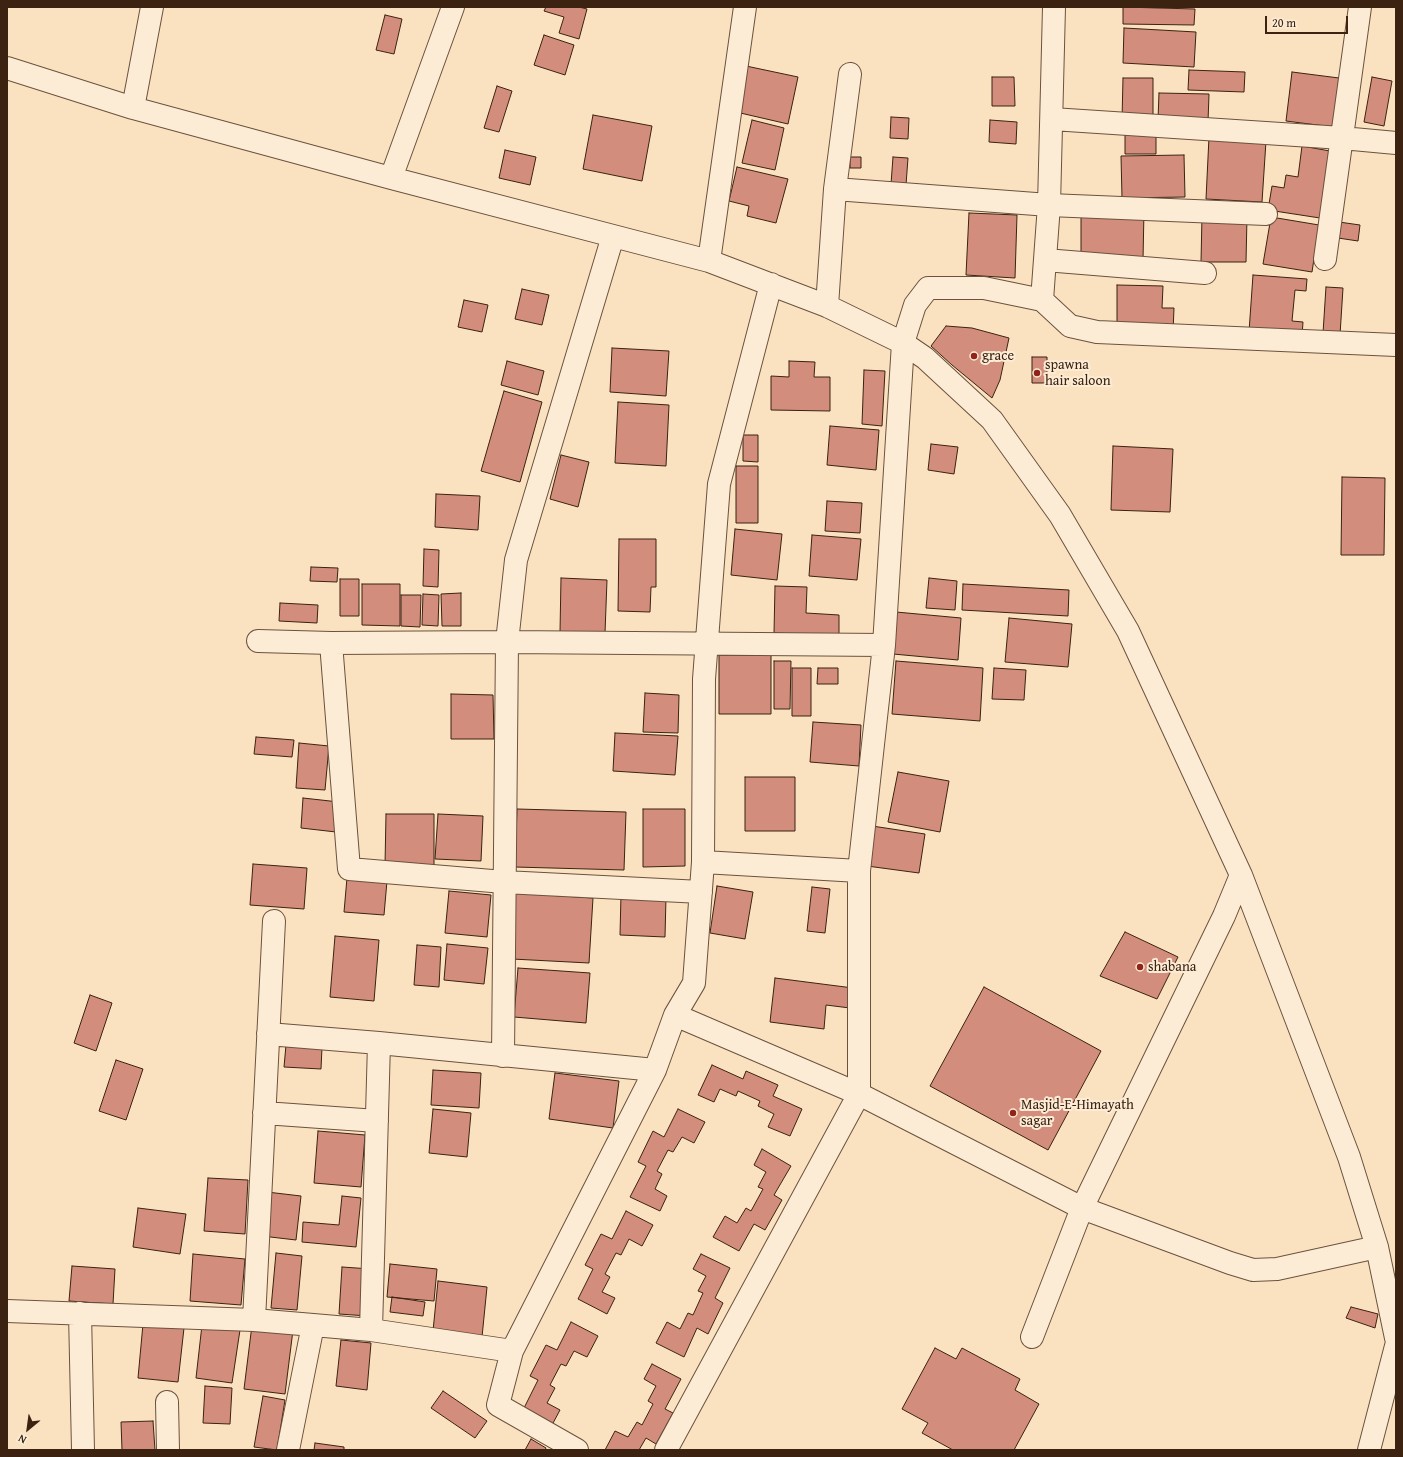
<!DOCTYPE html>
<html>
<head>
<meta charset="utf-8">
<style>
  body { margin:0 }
  #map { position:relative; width:1403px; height:1457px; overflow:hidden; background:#fae2c0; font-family:"Gentium Book Plus",serif }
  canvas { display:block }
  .frame { position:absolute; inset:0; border:8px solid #3b2211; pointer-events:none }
  .north { position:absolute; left:8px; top:1409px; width:40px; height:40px; -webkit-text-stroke:3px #fcecd6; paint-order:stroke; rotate:209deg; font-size:11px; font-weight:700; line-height:16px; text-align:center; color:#3b2211 }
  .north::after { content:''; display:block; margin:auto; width:14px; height:18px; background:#3b2211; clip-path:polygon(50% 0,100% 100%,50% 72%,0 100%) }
  .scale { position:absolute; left:1265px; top:16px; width:83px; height:18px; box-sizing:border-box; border:2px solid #3b2211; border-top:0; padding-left:5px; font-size:12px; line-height:14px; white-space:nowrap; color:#3b2211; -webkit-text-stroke:3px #fcecd6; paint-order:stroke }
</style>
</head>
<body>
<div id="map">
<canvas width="1403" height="1457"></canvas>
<div class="frame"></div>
<div class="north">N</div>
<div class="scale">20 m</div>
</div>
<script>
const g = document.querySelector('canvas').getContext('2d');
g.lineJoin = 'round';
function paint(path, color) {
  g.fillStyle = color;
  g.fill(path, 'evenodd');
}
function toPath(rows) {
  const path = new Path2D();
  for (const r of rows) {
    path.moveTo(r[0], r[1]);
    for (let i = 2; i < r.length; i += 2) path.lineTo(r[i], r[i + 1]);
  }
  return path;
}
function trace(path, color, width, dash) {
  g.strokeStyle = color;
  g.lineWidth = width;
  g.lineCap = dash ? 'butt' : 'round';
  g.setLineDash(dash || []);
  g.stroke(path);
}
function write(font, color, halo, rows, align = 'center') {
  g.font = font + ' "Gentium Book Plus",serif';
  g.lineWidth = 4;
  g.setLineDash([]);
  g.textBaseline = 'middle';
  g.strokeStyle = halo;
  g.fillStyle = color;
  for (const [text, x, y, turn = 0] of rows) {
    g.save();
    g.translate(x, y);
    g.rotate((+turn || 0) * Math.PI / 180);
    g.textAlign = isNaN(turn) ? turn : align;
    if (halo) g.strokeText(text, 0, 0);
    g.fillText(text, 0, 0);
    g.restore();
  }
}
const building = toPath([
  [546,7,579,7,587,9,579,39,559,33,564,17,544,11,546,7],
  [1123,7,1195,9,1194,25,1123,24,1123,7],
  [385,15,402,19,394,54,376,50,385,15],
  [1124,28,1196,32,1194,67,1123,63,1124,28],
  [544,35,574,45,565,75,534,65,544,35],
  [746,66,798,77,788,124,736,112,746,66],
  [1189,70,1245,72,1244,92,1188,90,1189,70],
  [1292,72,1339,78,1333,127,1286,121,1292,72],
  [992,77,1014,77,1015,106,992,106,992,77],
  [1372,77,1392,81,1384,126,1364,122,1372,77],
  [1123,78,1153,78,1153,120,1122,120,1123,78],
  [497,86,512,91,499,132,484,128,497,86],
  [1159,93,1209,94,1208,122,1158,120,1159,93],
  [593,115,652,126,642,181,583,169,593,115],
  [891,117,909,118,908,139,890,138,891,117],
  [752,120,784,128,775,170,742,163,752,120],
  [990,120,1017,122,1016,144,989,142,990,120],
  [1156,132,1156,154,1125,154,1125,133,1156,132],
  [1209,137,1266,141,1262,202,1206,199,1209,137],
  [1302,146,1330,151,1320,218,1268,210,1272,186,1284,188,1286,175,1298,177,1302,146],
  [505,150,536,157,530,185,499,178,505,150],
  [1184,155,1185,197,1122,198,1121,156,1184,155],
  [850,157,861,157,861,168,850,168,850,157],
  [893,157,908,158,906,185,891,184,893,157],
  [737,167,788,179,776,223,747,216,749,206,729,201,737,167],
  [1081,208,1144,210,1143,260,1081,259,1081,208],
  [969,213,1017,215,1015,278,966,275,969,213],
  [1202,216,1247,217,1246,262,1201,262,1202,216],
  [1271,217,1319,225,1312,272,1263,264,1271,217],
  [1339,222,1360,225,1358,241,1338,238,1339,222],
  [1253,275,1307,279,1306,291,1295,290,1292,321,1303,322,1302,336,1249,332,1253,275],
  [1117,285,1163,286,1162,308,1174,308,1173,332,1117,331,1117,285],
  [1326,287,1343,288,1340,335,1323,333,1326,287],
  [522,289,549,295,542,325,515,319,522,289],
  [464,300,488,305,482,332,458,327,464,300],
  [946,326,972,328,1009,338,1000,380,992,398,952,365,931,346,946,326],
  [612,348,669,351,666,396,610,392,612,348],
  [1032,357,1047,357,1047,383,1032,383,1032,357],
  [507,361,544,371,538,395,501,385,507,361],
  [789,361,815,362,814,377,830,377,830,411,771,410,771,376,789,377,789,361],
  [864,370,885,371,882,426,862,424,864,370],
  [504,391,542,402,520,482,481,471,504,391],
  [618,402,669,405,666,466,615,463,618,402],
  [830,426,879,430,876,470,827,465,830,426],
  [743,435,758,435,758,462,743,461,743,435],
  [931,444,958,447,954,474,928,470,931,444],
  [1113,446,1173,449,1170,512,1111,510,1113,446],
  [561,455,589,462,578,507,550,499,561,455],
  [736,466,758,466,758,523,736,523,736,466],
  [1342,477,1385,478,1384,555,1341,555,1342,477],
  [436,494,480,496,478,530,435,527,436,494],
  [827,501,862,503,860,533,825,531,827,501],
  [735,529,782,534,777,580,731,575,735,529],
  [812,535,861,539,857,580,809,576,812,535],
  [619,539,656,539,656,587,651,587,650,612,618,611,619,539],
  [424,549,439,550,438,587,423,586,424,549],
  [311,567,338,568,337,582,310,581,311,567],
  [561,578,607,580,605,633,560,632,561,578],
  [929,578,957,581,955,610,926,608,929,578],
  [340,579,359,579,359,616,340,616,340,579],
  [362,584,400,584,400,626,362,625,362,584],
  [963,584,1069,590,1068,616,962,610,963,584],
  [775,586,807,587,806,613,839,615,839,636,774,633,775,586],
  [461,593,461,626,442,626,441,594,461,593],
  [423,594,439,595,438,626,422,625,423,594],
  [401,595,421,595,420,627,401,626,401,595],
  [280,603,318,605,317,623,279,621,280,603],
  [896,612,961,618,958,660,893,654,896,612],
  [1009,618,1072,624,1068,667,1005,662,1009,618],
  [719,655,771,655,771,714,719,714,719,655],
  [774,661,791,661,790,709,774,709,774,661],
  [896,661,983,668,980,721,892,714,896,661],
  [792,668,811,668,811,716,792,716,792,668],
  [818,668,838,668,838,684,817,684,818,668],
  [994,668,1026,670,1024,700,992,699,994,668],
  [645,693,679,695,678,733,643,732,645,693],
  [451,694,493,695,494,739,451,739,451,694],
  [813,722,861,725,859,766,810,762,813,722],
  [615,733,678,736,675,775,613,771,615,733],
  [256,737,294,740,292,757,254,754,256,737],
  [299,743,329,746,325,790,296,788,299,743],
  [898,772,949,781,940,832,888,822,898,772],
  [745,777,795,777,795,831,745,831,745,777],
  [303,798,339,802,336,832,301,828,303,798],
  [517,809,626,812,624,870,515,867,517,809],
  [643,809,685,809,685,866,643,867,643,809],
  [386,814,434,814,434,866,385,865,386,814],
  [438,814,483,816,481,861,435,859,438,814],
  [872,826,925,834,919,873,867,866,872,826],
  [253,864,307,868,304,909,250,905,253,864],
  [347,878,387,881,384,915,344,912,347,878],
  [717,886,753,892,745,939,710,933,717,886],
  [812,887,830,889,825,933,807,931,812,887],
  [449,891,491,895,487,937,445,933,449,891],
  [515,893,593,898,589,963,512,959,515,893],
  [621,895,666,897,665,937,620,935,621,895],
  [1125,932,1178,957,1157,999,1100,976,1125,932],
  [335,936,379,940,374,1001,330,997,335,936],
  [447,944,488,948,484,984,444,980,447,944],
  [417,945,441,947,439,987,414,985,417,945],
  [518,968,590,973,586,1023,514,1017,518,968],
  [775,978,853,988,850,1008,826,1005,824,1029,770,1022,775,978],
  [984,987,1101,1051,1048,1150,930,1086,984,987],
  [90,995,112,1003,96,1051,74,1043,90,995],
  [286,1045,322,1047,321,1069,284,1067,286,1045],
  [116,1060,143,1069,126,1120,99,1111,116,1060],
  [712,1065,743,1079,746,1071,778,1085,773,1096,802,1109,790,1136,768,1127,774,1114,758,1106,760,1101,738,1091,736,1096,720,1089,714,1102,698,1095,712,1065],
  [433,1070,481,1073,479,1108,431,1105,433,1070],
  [555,1073,619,1081,613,1128,549,1119,555,1073],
  [433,1109,471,1113,467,1157,429,1153,433,1109],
  [678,1109,705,1122,694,1143,682,1137,673,1152,668,1150,657,1171,662,1174,655,1189,667,1196,660,1211,630,1197,646,1166,638,1162,653,1131,664,1137,678,1109],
  [318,1131,365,1135,361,1187,314,1183,318,1131],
  [762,1149,791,1166,774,1195,782,1200,765,1230,754,1224,739,1251,713,1237,725,1216,737,1223,746,1208,751,1211,763,1189,758,1187,766,1172,754,1165,762,1149],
  [208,1178,248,1180,245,1234,204,1231,208,1178],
  [267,1192,301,1196,296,1240,262,1236,267,1192],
  [342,1196,361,1198,356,1247,302,1242,303,1222,339,1225,342,1196],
  [138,1208,186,1214,180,1254,133,1247,138,1208],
  [626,1211,653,1225,642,1246,629,1239,621,1255,616,1253,605,1274,610,1277,602,1292,615,1298,607,1314,578,1299,593,1269,585,1265,601,1234,612,1239,626,1211],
  [276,1253,302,1256,297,1310,271,1308,276,1253],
  [193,1254,245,1259,241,1305,190,1301,193,1254],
  [701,1254,730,1268,715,1298,723,1303,708,1334,697,1328,684,1357,656,1343,667,1322,680,1329,688,1313,693,1315,703,1293,698,1291,706,1276,693,1269,701,1254],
  [390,1264,437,1269,434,1301,387,1297,390,1264],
  [72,1266,115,1269,113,1304,69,1301,72,1266],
  [342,1267,371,1269,368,1316,339,1314,342,1267],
  [438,1281,487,1287,482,1337,433,1331,438,1281],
  [392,1297,425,1302,423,1316,390,1312,392,1297],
  [1351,1307,1378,1314,1375,1328,1346,1318,1351,1307],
  [571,1322,598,1336,587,1357,574,1351,566,1366,561,1364,550,1385,555,1388,547,1403,560,1410,552,1425,523,1410,538,1380,530,1376,546,1345,557,1350,571,1322],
  [143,1324,184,1328,178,1382,138,1378,143,1324],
  [202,1325,240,1330,232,1383,196,1378,202,1325],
  [252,1325,293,1330,285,1394,244,1389,252,1325],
  [341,1340,371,1343,367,1390,336,1386,341,1340],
  [935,1348,956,1359,962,1348,1020,1379,1015,1390,1039,1404,1014,1450,953,1450,922,1433,928,1423,902,1409,935,1348],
  [652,1364,681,1379,665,1409,673,1413,656,1444,646,1438,639,1450,605,1450,615,1431,628,1437,637,1422,642,1425,653,1404,648,1401,656,1386,644,1379,652,1364],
  [205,1386,232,1388,230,1424,203,1423,205,1386],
  [443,1391,487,1421,475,1438,431,1408,443,1391],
  [263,1396,285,1400,277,1450,254,1447,263,1396],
  [153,1421,155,1450,122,1450,121,1422,153,1421],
  [531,1439,546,1448,545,1450,525,1450,531,1439],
  [315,1443,344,1447,344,1450,314,1450,315,1443]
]);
paint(building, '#d38d7c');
trace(building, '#3b2211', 1);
const minor = toPath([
  [7,68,133,108,391,178,709,261,827,306,903,343,925,358,992,420,1060,515,1128,631,1241,875,1349,1157,1377,1247,1396,1338],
  [133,108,152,7],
  [1052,119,1342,138,1396,143],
  [391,178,453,7],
  [835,189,1049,205,1266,214],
  [1325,259,1360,7],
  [1045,260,1205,273],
  [709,261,745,7],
  [1042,300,1049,205,1054,7],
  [827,306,835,189,850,74],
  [258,641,331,643,507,642,884,645],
  [331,643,349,869,504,882,701,892],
  [703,862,859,871],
  [675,1015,859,1094,1082,1208,1230,1263,1253,1270,1277,1269,1377,1247],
  [268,1034,379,1043,655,1070],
  [503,1056,507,642,516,560,613,236],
  [264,1113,377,1121],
  [7,1311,254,1320,313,1325,371,1330,512,1351,498,1405,577,1450],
  [80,1313,83,1450],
  [254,1320,274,921],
  [371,1330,379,1043],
  [1032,1337,1082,1208,1224,916,1241,875],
  [512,1351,655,1070,675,1015,694,983,703,862,704,679,719,484,771,284],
  [167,1402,168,1450],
  [288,1450,313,1325],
  [666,1450,859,1094,859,871,884,645,903,343,915,305,928,288,984,288,1042,300,1070,326,1097,332,1396,345],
  [1369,1450,1396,1346]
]);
trace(minor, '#6b523d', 24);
trace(minor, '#fcecd6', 22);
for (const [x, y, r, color] of [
  [974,356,4,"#8f2418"],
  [1037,373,4,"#8f2418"],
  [1140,967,4,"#8f2418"],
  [1013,1113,4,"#8f2418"]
]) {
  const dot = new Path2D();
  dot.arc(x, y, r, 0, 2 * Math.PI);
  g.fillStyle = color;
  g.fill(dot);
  trace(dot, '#fcecd6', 1.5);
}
write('14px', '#3b2211', '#fcecd6', [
  ["grace",982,356],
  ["spawna",1045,365],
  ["hair saloon",1045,381],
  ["shabana",1148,967],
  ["Masjid-E-Himayath",1021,1105],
  ["sagar",1021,1121]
], 'left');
</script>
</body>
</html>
